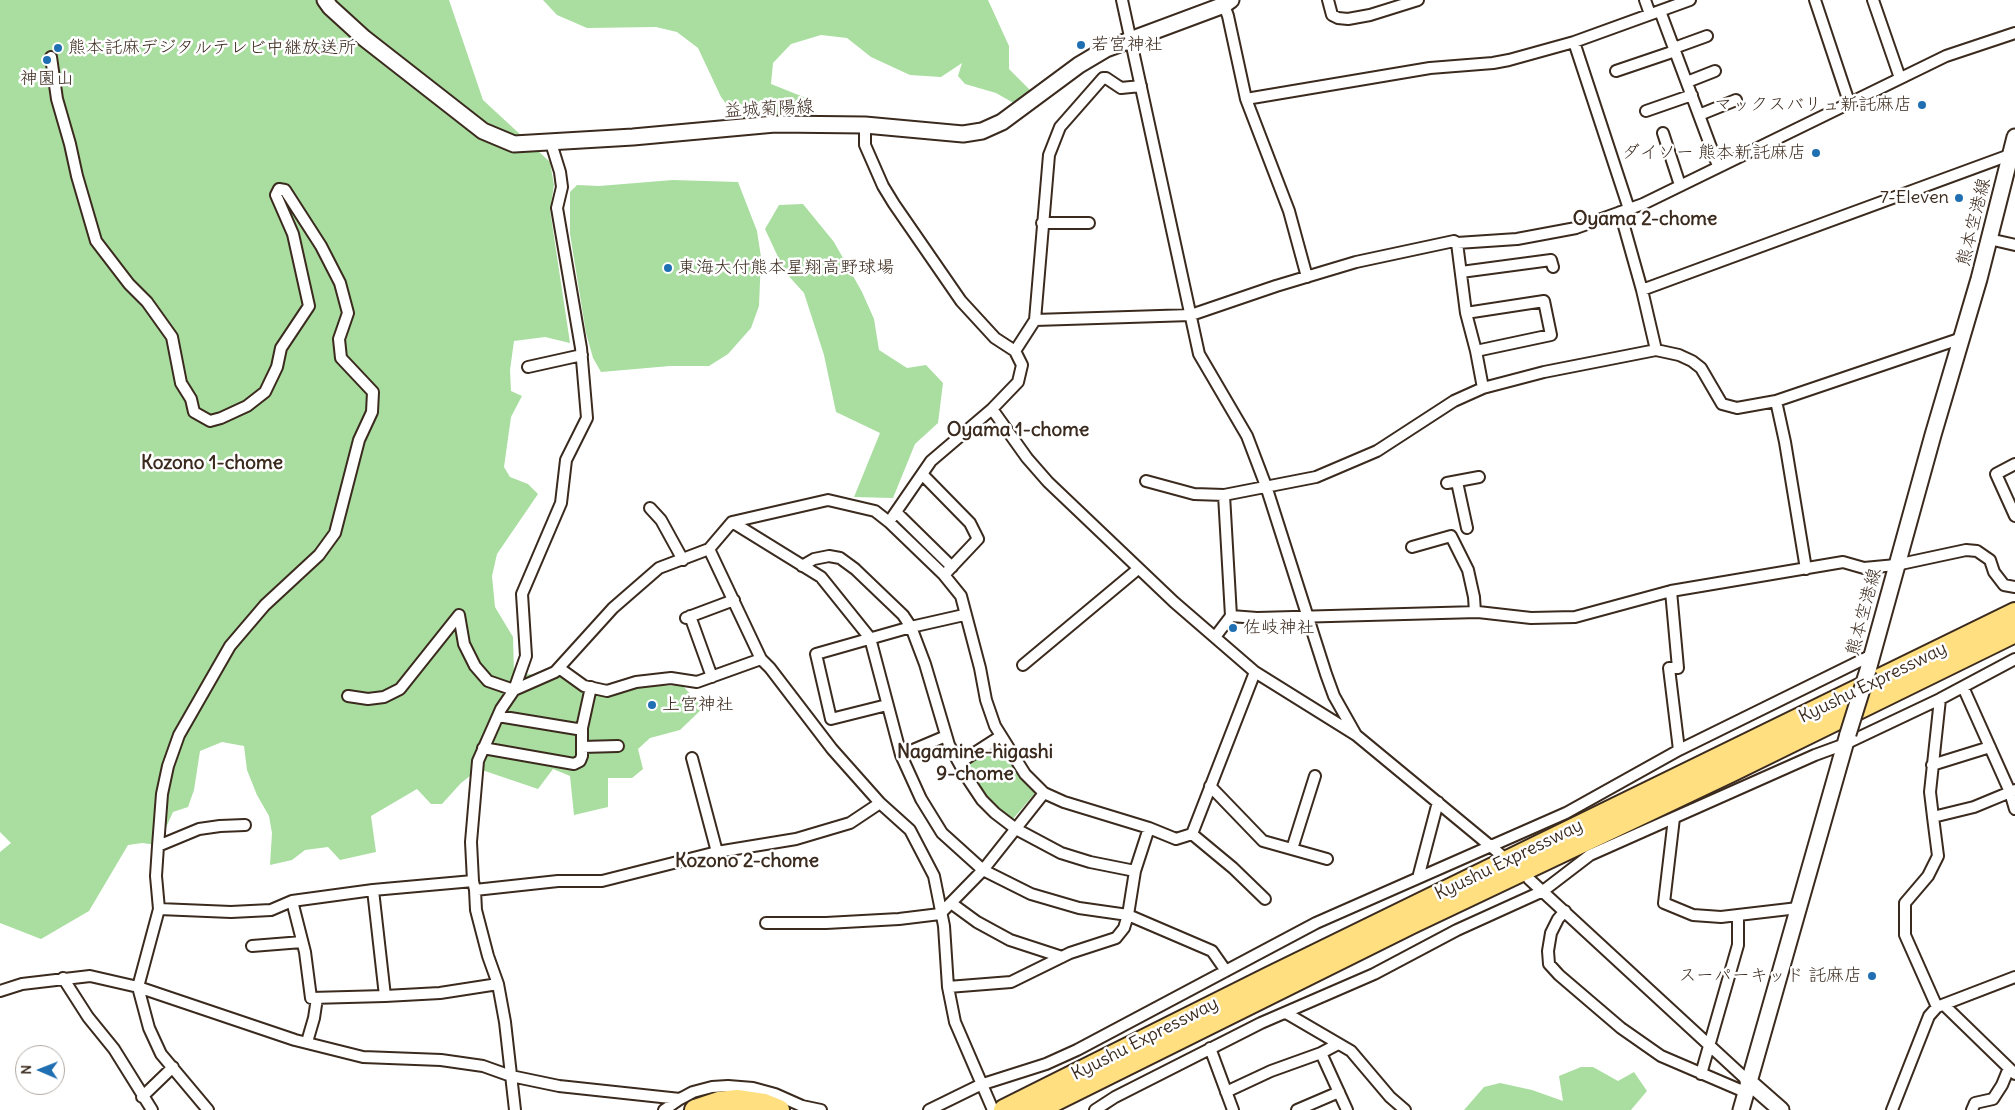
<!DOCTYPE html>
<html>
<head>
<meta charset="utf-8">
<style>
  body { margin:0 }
  #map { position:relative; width:2015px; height:1110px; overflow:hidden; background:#fff; font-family:Delius,sans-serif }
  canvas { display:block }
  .north { position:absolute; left:15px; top:1045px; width:50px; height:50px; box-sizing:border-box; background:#fff; border:1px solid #b1aaa5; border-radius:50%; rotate:271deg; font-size:14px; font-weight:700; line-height:20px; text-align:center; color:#3b2a1e }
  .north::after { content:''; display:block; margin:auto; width:18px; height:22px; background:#1f6fb2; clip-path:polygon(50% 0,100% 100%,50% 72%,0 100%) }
</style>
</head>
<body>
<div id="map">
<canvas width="2015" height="1110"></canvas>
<div class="north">N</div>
</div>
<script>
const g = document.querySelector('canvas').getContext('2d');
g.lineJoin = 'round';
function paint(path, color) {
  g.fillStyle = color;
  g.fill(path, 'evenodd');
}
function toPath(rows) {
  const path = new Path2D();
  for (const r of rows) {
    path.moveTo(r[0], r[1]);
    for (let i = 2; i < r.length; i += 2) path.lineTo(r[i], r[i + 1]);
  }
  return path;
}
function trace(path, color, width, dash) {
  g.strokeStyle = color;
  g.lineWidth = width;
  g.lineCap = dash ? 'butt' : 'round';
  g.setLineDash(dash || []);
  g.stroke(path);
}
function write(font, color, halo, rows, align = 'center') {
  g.font = font + ' Delius,"Klee One",sans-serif';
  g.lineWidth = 5;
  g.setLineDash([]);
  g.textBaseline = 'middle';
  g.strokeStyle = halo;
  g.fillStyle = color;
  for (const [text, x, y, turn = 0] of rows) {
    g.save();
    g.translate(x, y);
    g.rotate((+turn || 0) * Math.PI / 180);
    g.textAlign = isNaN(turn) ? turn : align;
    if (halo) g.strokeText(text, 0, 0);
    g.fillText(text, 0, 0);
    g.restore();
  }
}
paint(toPath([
  [0,0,449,0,483,100,550,162,554,185,550,210,570,343,545,337,514,341,510,370,511,391,522,396,511,417,504,467,510,477,528,484,538,494,497,554,492,576,495,607,513,637,514,674,560,675,609,694,639,687,682,685,703,708,680,730,650,738,638,749,643,769,632,778,608,778,608,807,574,815,570,776,553,769,538,789,479,769,461,783,442,804,431,804,417,789,371,816,376,852,340,860,328,847,305,850,292,860,270,865,272,833,269,816,257,795,247,770,244,746,222,742,200,751,194,790,188,807,173,812,158,845,142,843,128,845,89,911,41,939,0,923,0,852,11,843,0,832],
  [543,0,988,0,1009,46,1009,69,1033,93,1019,106,996,93,965,84,958,76,962,63,941,77,910,75,871,57,847,38,821,35,791,44,773,63,771,84,806,98,799,113,747,122,734,114,721,97,698,48,677,32,656,27,587,28,557,15],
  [673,180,738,182,757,231,761,257,759,306,751,328,728,354,709,366,670,366,601,372,593,358,586,333,570,234,570,192,577,185,599,186],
  [803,204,834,242,862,292,874,319,879,350,907,368,926,365,943,383,938,423,915,444,893,498,854,497,880,433,836,412,824,355,804,293,785,272,765,229,779,205],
  [998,745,1002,746,1017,771,1036,792,1012,820,992,803,974,779,967,766,968,762],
  [1581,1067,1593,1067,1618,1081,1634,1072,1647,1091,1631,1110,1464,1110,1484,1087,1500,1083,1532,1090,1563,1101,1559,1076]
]), '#a9dea0');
const minor = toPath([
  [1122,0,1199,354,1247,436,1266,486,1326,674,1334,696,1356,735],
  [1328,0,1332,15,1338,18,1348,19,1370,15,1418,0],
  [1645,0,1650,14],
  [1815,0,1849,102],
  [1873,0,1900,78],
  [1224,5,1228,16,1246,99,1289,211,1307,277],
  [1660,11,1718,166],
  [1574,42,1629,209],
  [1674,48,1707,36],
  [51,57,57,99,70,144,77,176,96,241,129,284,147,302,172,337,181,383,191,399,194,412,210,421,221,418,247,406,265,392,277,367,281,348,309,306,293,234,276,195,279,189,285,190,321,246,340,283,348,313,339,339,341,358,373,392,372,412,359,440,335,533,319,555,265,605,230,646,179,735,168,766,162,794,158,846,156,876,159,909,138,987,149,1028,161,1054,208,1110],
  [1616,71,1675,51],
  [1687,82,1715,71],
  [1246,99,1430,68,1493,63,1509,60,1574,42,1690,0],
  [1646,111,1692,95],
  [1699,115,1736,100],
  [865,125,865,145,883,186,894,204,961,301,995,338,1015,351],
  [1663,133,1680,185],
  [1620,212,1642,290],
  [1042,223,1089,223],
  [1989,239,2015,245],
  [1457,243,1466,313,1476,351,1483,388],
  [1461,272,1551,260,1553,267],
  [1466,313,1544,301,1551,335,1476,351],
  [1035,320,1191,315,1276,286,1356,262,1454,241,1457,243,1517,239,1576,228,1643,204,1946,56,2015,33],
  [1656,350,1642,290,2015,153],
  [528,367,582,355],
  [1776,401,1785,442,1806,569],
  [992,409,1027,458,1048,482,1174,602,1255,672,1356,735,1500,854],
  [2015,464,1996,474,2015,516],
  [922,474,970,523,978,539,944,575],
  [1146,481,1194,494,1224,495],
  [1457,482,1467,528],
  [1447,483,1479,477],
  [650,508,661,520,683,560],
  [896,512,952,567],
  [732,522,821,577,870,638,901,755,921,799,942,833,983,870,1031,894,1079,908,1128,915,1212,951,1226,971],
  [889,522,931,461,992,409,1018,382,1022,365,1015,351,1035,320,1049,155,1060,127,1103,78,1106,78,1121,88,1141,86],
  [1412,547,1451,536,1468,570,1474,597,1475,612],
  [709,549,761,659,770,668,832,749,880,803,910,830,934,876,944,926,948,987,955,1022,993,1110],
  [802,566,814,559,829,556,840,558,855,569,903,615,911,627,925,664,949,745,968,779,982,800,995,813,1016,829,1061,853,1090,862,1135,871],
  [1671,591,1678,668,1669,668,1679,750],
  [690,616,712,677],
  [1231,616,1257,618,1478,612,1531,618,1575,617,1671,591,1843,562,1864,568,1896,565,1966,550,1977,551,1990,560,1994,572,2004,585,2015,587],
  [686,618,734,600],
  [1215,637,1231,616,1224,495,1316,477,1377,451,1454,401,1483,388,1544,372,1656,350,1679,355,1692,361,1701,368,1722,404,1737,408,1776,401,1962,338],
  [1023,665,1138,569],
  [559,668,584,686,607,691,636,682,671,678,697,682,761,659],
  [1963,687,2010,792,2015,809],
  [348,696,368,699,384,697,400,689,459,615,464,644,475,666,488,681,514,690,555,672,613,608,659,568,709,549,732,522,828,500,875,511,889,522,944,575,961,596,980,668,986,700,995,726,1025,774,1044,793,1064,802,1149,828,1176,839,1192,834,1255,672],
  [887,705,831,719,816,654,911,627,964,615],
  [498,716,577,729,582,728],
  [582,747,618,746],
  [483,748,574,764,580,761,582,756,582,728,591,687],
  [901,755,946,736],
  [692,758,717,852],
  [959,763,1001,736],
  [1932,765,1990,747],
  [1210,786,1263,841,1327,859],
  [1933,817,1930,792,1940,699],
  [1674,818,1664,903,1693,915,1721,917,1798,908],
  [1192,834,1233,868,1265,899],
  [158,846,199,829,220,826,245,825],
  [1292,849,1315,776],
  [1418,878,1438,802],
  [1529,879,1748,1081],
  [373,890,385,996,440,993,498,984],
  [475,890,558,881,602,881,717,852,796,839,850,823,880,803],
  [292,901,305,952,311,998,385,996],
  [951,903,977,922,1010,940,1062,957],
  [159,909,231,912,271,910,292,901,373,890,473,881],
  [1565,911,1558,919,1551,933,1548,951,1549,964,1559,975,1621,1028,1661,1056,1745,1092],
  [766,923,826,923,899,919,940,914,983,870,1044,793],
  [252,946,302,942],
  [63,978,88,1017,114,1049,152,1110],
  [948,987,1011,982,1070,953,1116,938,1124,928,1128,915,1135,871,1149,828],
  [0,991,22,984,90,976,138,987,295,1040,363,1057,441,1060,483,1066,511,1076,559,1086,680,1099],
  [1944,1005,2015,1074],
  [1937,1007,1905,935,1905,903,1928,876,1938,856,1933,817,1974,807,2015,790],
  [1286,1013,1351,1051,1390,1097,1405,1110],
  [307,1042,314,1018,317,998],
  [1210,1048,1233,1110],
  [1321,1053,1347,1110],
  [1701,1074,1738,945,1738,915],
  [1226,1092,1271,1071,1321,1053,1338,1044],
  [142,1097,173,1067],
  [515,1110,505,1022,498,984,488,956,476,910,475,890,473,881,471,842,478,761,501,709,514,690,526,656,522,594,561,503,566,460,587,418,581,348,557,208,562,187,560,172,551,143],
  [664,1110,680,1099,693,1092,712,1087,728,1086,753,1088,775,1094,802,1106,821,1110],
  [929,1110,980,1085,1046,1064,1077,1050,1316,923,1566,813,1679,750,1872,655],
  [1095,1110,1115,1097,1261,1023,1374,974,1457,930,1543,891,1590,855,1815,755,1845,744,1940,699,2015,659],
  [1297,1110,1339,1092],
  [1892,1110,1929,1016,1937,1007,2015,977],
  [1972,1110,1975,1103,1993,1099,2002,1085,2009,1068]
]);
const secondary = toPath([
  [325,0,330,7,364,38,483,131,514,144,633,137,775,124,865,125,963,134,982,131,1002,122,1079,65,1106,49,1224,5,1231,0],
  [1868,670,1933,435,1979,279,2015,137],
  [1748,1081,1781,1110],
  [1741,1110,1848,734]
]);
const motorway = toPath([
  [695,1110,719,1102,737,1100,764,1104,779,1110],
  [1004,1110,1268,978,2015,613],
  [1036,1110,1412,923,1730,772,2015,632]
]);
trace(minor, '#3b2a1e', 14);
trace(secondary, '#3b2a1e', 19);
trace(motorway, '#3b2a1e', 24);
trace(minor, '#fff', 10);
trace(secondary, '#fff', 15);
trace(motorway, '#ffdf80', 20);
const secondaryBridge = toPath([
  [1848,734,1868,670]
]);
trace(secondaryBridge, '#3b2a1e', 19, []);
trace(secondaryBridge, '#fff', 15);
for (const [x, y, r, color] of [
  [1081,45,5,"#1f6fb2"],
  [58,48,5,"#1f6fb2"],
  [47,60,5,"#1f6fb2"],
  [1922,105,5,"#1f6fb2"],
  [1816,153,5,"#1f6fb2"],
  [1959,198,5,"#1f6fb2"],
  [668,268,5,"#1f6fb2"],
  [1233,628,5,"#1f6fb2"],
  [652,705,5,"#1f6fb2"],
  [1872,976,5,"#1f6fb2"]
]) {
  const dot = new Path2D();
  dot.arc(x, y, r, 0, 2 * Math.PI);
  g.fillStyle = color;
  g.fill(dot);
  trace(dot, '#fff', 2);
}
write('18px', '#3b2a1e', '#fff', [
  ["若宮神社",1091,45],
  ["熊本託麻デジタルテレビ中継放送所",68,48],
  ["神園山",47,79,"center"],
  ["マックスバリュ新託麻店",1912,105,"right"],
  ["ダイソー 熊本新託麻店",1806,153,"right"],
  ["7-Eleven",1949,198,"right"],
  ["東海大付熊本星翔高野球場",678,268],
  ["佐岐神社",1243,628],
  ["上宮神社",662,705],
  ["スーパーキッド 託麻店",1862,976,"right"]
], 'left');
write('18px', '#3b2a1e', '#fff', [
  ["益城菊陽線",769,109,-3],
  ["熊本空港線",1974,222,-76],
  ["熊本空港線",1864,612,-75],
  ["Kyushu Expressway",1873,683,-26],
  ["Kyushu Expressway",1509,860,-26],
  ["Kyushu Expressway",1145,1039,-27]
]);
write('bold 19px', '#3b2a1e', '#fff', [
  ["Oyama 2-chome",1645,220],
  ["Oyama 1-chome",1018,431],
  ["Kozono 1-chome",212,464],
  ["Nagamine-higashi",975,753],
  ["9-chome",975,775],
  ["Kozono 2-chome",747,862]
]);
</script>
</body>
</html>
